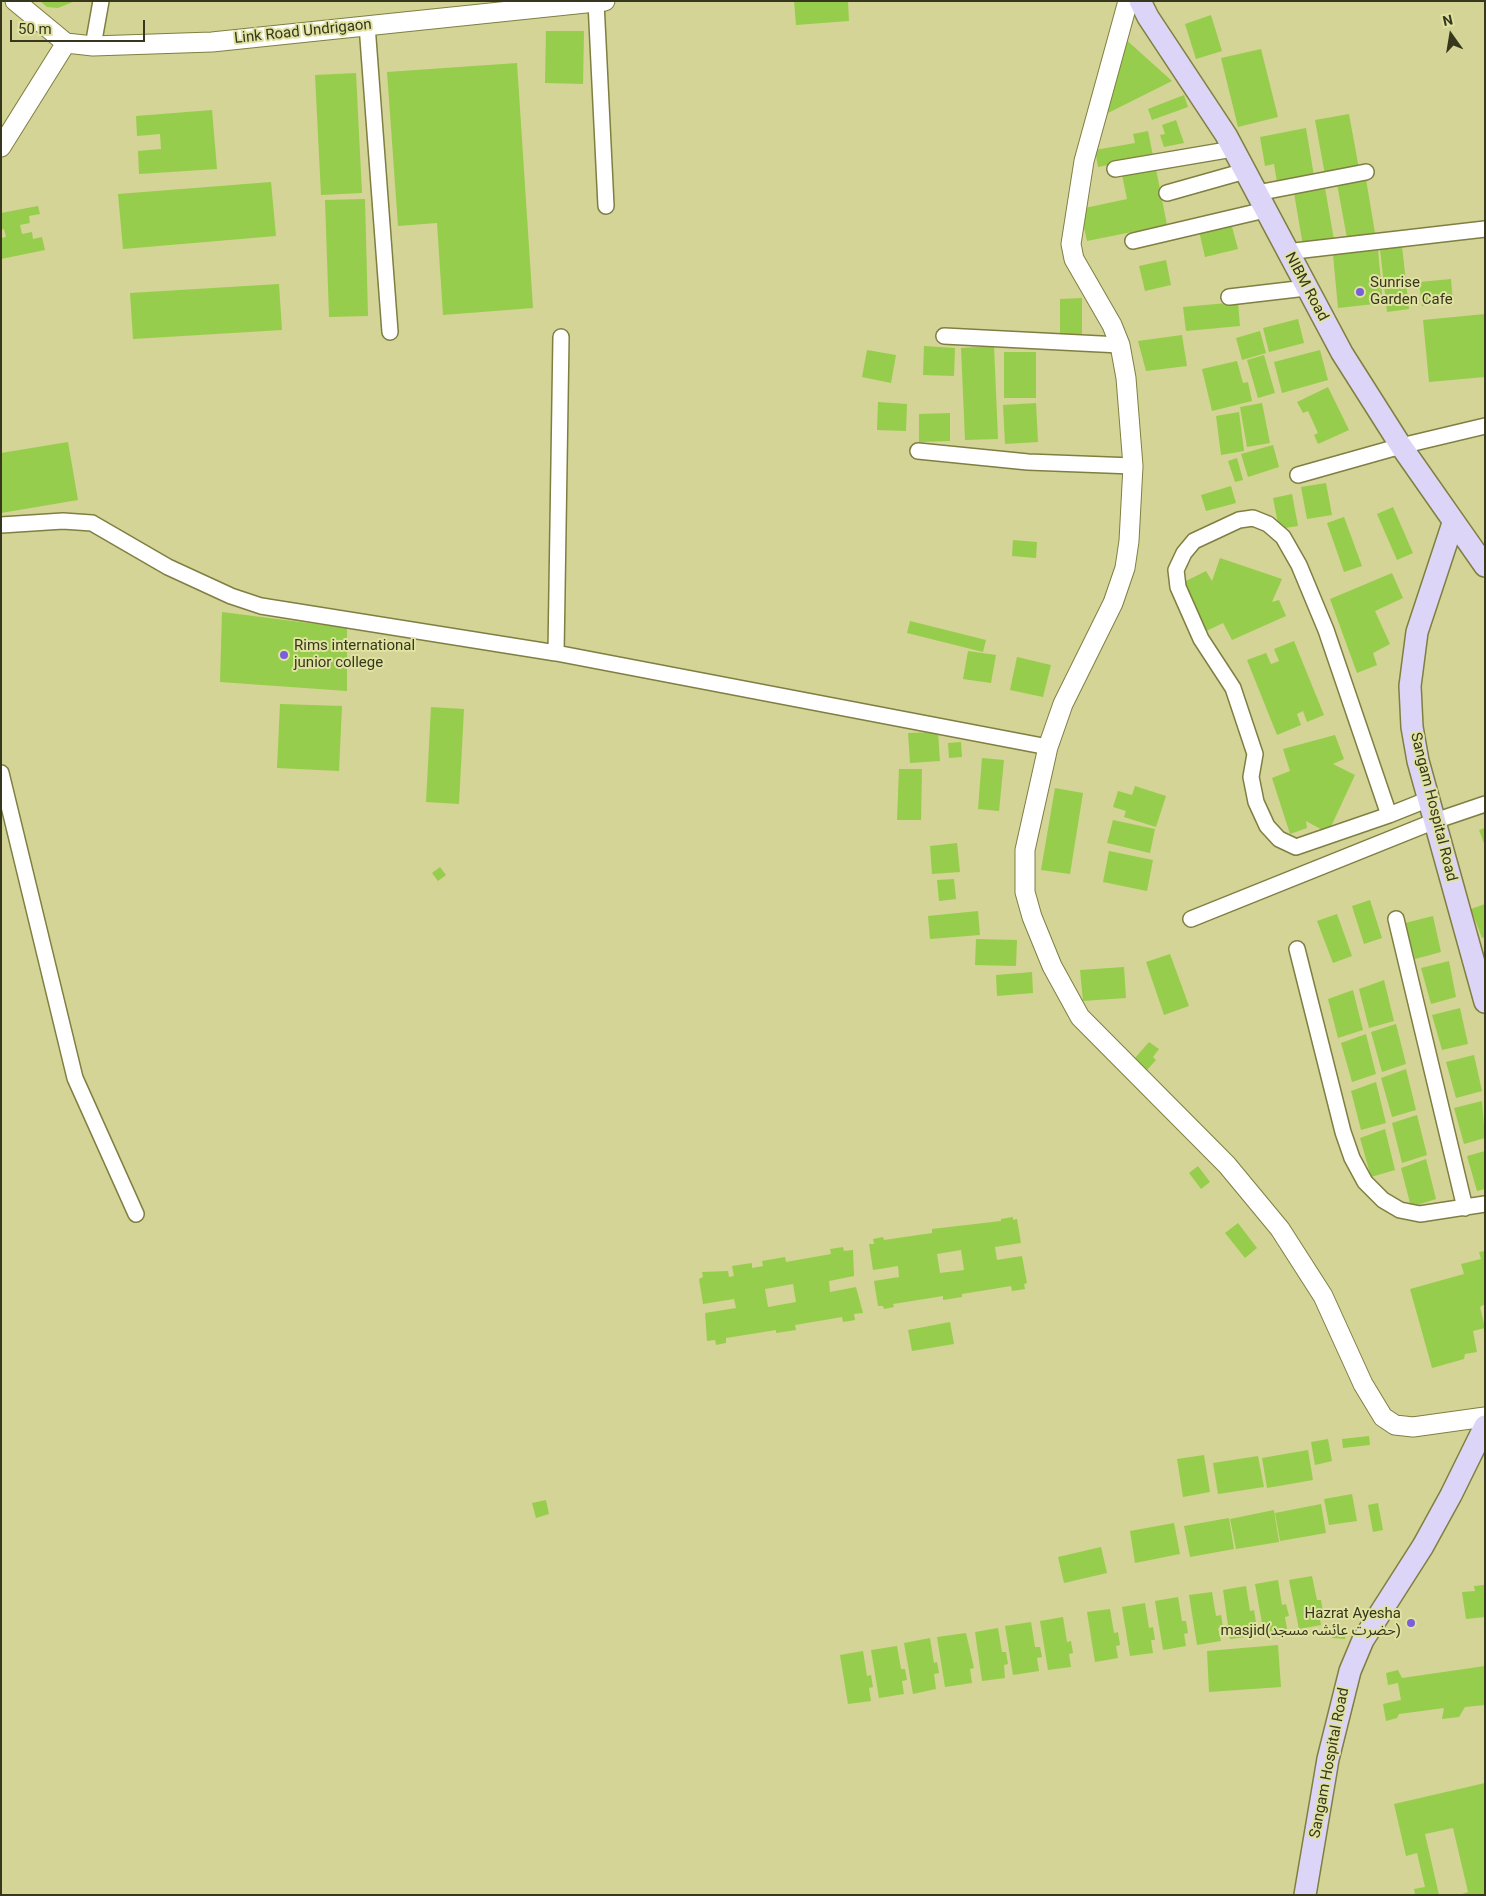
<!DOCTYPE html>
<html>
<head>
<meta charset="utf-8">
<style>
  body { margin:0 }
  #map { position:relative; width:1486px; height:1896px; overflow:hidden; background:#d3d495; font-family:Roboto,sans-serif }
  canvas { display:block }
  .frame { position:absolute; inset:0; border:2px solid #36371d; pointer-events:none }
  .north { position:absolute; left:1426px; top:10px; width:50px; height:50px; -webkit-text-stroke:4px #e0e2a1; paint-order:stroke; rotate:347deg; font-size:14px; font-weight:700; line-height:20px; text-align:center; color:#36371d }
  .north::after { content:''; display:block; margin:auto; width:18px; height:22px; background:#36371d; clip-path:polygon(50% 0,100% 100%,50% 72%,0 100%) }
  .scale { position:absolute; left:10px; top:20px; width:135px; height:22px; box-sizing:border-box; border:2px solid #36371d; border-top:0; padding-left:6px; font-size:15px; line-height:18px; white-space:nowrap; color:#36371d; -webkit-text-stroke:4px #e0e2a1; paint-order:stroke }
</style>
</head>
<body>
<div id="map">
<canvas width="1486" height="1896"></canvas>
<div class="frame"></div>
<div class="north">N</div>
<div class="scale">50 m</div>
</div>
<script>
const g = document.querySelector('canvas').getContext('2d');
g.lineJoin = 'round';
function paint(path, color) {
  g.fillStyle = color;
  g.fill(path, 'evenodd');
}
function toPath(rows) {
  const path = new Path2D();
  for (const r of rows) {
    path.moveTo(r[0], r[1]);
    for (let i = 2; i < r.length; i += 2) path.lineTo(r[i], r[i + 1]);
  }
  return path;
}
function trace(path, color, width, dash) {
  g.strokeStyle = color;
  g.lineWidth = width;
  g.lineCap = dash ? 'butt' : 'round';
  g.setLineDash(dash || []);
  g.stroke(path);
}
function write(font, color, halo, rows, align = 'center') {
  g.font = font + ' Roboto,"Noto Sans Arabic",sans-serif';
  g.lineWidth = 4;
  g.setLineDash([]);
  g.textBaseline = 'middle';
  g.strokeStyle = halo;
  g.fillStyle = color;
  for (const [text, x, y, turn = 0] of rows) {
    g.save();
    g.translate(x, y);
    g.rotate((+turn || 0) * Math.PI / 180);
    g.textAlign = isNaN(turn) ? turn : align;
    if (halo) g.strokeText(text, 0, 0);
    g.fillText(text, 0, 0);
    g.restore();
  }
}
paint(toPath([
  [40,1,75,1,58,8,47,7],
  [794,1,848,1,849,21,796,25],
  [1211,15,1222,51,1196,59,1185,24],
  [546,31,584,31,583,84,545,83],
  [1122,36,1172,81,1106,114],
  [1261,49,1278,117,1238,127,1221,58],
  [517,63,533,308,443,315,437,223,398,226,387,72],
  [356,73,362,193,321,195,315,75],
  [1184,95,1188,107,1152,120,1148,109],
  [212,110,217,169,139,174,138,151,161,149,160,134,137,136,136,116],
  [1349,114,1359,169,1325,175,1315,120],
  [1176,120,1184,143,1164,147,1160,135,1165,134,1162,125],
  [1306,128,1314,176,1277,182,1274,164,1265,166,1260,137],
  [1148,131,1153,156,1098,167,1095,150,1135,143,1133,134],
  [1156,169,1167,225,1087,241,1080,209,1127,199,1122,175],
  [1366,179,1375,233,1347,238,1337,184],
  [271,182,276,236,123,249,118,194],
  [1324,182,1334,240,1303,246,1293,187],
  [365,199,368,316,329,317,325,200],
  [38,206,40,214,29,216,30,223,20,225,22,234,32,232,33,239,42,237,45,250,1,259,1,238,6,237,4,229,1,230,1,213],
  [1231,223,1238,249,1205,257,1199,231],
  [1402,246,1409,309,1387,312,1380,249],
  [1378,250,1383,303,1338,308,1333,255],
  [1166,260,1171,285,1145,291,1139,266],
  [1451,279,1453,303,1422,306,1419,282],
  [279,284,282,330,133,339,130,293],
  [1082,298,1082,337,1060,338,1060,299],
  [1238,302,1240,326,1186,331,1183,307],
  [1485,314,1485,377,1429,382,1423,320],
  [1298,319,1304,343,1269,352,1263,328],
  [1260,331,1266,353,1242,360,1236,338],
  [1182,335,1187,366,1146,371,1138,341],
  [924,346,955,348,954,376,923,375],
  [994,346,998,439,965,440,961,348],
  [867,350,896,355,891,383,862,377],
  [1320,350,1328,380,1282,393,1274,362],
  [1004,352,1036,352,1036,398,1004,398],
  [1264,355,1275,393,1258,398,1247,360],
  [1237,361,1243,383,1248,382,1252,401,1212,411,1202,369],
  [1328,387,1349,430,1318,444,1314,435,1318,433,1308,411,1303,413,1297,402],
  [878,402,907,404,906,431,877,430],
  [1036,403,1038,442,1005,444,1003,405],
  [1262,403,1270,443,1247,447,1240,407],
  [1239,412,1244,451,1221,455,1216,416],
  [950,413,950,441,919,442,919,414],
  [68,442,78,500,1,513,1,453],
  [1273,445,1279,467,1248,477,1241,454],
  [1237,458,1243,480,1235,482,1228,461],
  [1326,483,1332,515,1307,519,1301,487],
  [1231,486,1236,503,1206,511,1201,495],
  [1292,494,1298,526,1279,529,1273,498],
  [1393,507,1413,553,1397,560,1377,514],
  [1344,517,1362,566,1344,572,1327,523],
  [1013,540,1037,542,1036,558,1012,556],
  [1220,558,1282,579,1272,602,1279,600,1286,616,1232,640,1223,623,1202,633,1182,583,1206,571,1212,581],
  [1392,573,1403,598,1375,611,1390,644,1373,653,1377,665,1357,673,1330,599],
  [222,612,347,628,347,691,220,682],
  [910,621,986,640,983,652,907,633],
  [1294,641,1324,715,1307,722,1303,711,1297,714,1301,725,1277,735,1247,660,1266,653,1271,664,1279,661,1274,649],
  [968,651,996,655,991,683,963,679],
  [1017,657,1051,665,1043,697,1010,690],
  [280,704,342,706,339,771,277,768],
  [431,707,464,709,459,804,426,802],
  [938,732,940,761,910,763,908,733],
  [1335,735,1344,759,1333,764,1355,775,1328,833,1306,821,1307,828,1290,834,1272,778,1290,771,1283,749],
  [961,742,962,757,949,758,948,743],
  [982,758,1004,760,999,811,978,809],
  [899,769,922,769,921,820,897,820],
  [1135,786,1166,796,1156,827,1124,817,1126,811,1113,807,1118,791,1132,795],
  [1055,788,1083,793,1070,874,1041,870],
  [1113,820,1155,829,1150,853,1107,843],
  [1485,828,1485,846,1479,830],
  [957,843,960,872,932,874,930,846],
  [1109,851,1153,860,1147,891,1103,882],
  [440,867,446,875,438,881,432,873],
  [954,879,956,899,939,901,937,880],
  [1370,900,1382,938,1364,944,1352,906],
  [1485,904,1485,937,1482,938,1471,909],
  [978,911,980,935,930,939,928,916],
  [1337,914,1352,956,1333,963,1317,921],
  [1433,916,1441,952,1415,959,1405,923],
  [976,939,1017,940,1016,966,975,965],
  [1170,954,1189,1006,1164,1015,1146,962],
  [1449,961,1456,997,1431,1004,1421,968],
  [1124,967,1126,998,1083,1001,1080,970],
  [1032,972,1033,993,997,996,996,975],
  [1384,980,1394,1021,1369,1028,1359,989],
  [1353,990,1363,1030,1338,1038,1328,999],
  [1460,1008,1468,1044,1442,1050,1432,1015],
  [1396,1024,1406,1064,1382,1072,1371,1032],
  [1366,1034,1376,1074,1352,1082,1341,1043],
  [1149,1042,1159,1049,1153,1057,1156,1060,1147,1070,1135,1058],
  [1474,1055,1482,1091,1456,1098,1446,1062],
  [1406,1069,1416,1110,1392,1117,1381,1078],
  [1376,1082,1386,1123,1361,1130,1351,1091],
  [1482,1101,1485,1138,1464,1144,1454,1108],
  [1417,1115,1427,1155,1402,1163,1392,1123],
  [1385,1129,1395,1170,1371,1177,1360,1138],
  [1485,1151,1485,1189,1477,1191,1467,1156],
  [1426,1159,1436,1199,1411,1207,1401,1168],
  [1198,1166,1210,1182,1201,1189,1189,1173],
  [1013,1217,1013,1220,1017,1219,1021,1243,995,1247,997,1260,1022,1256,1027,1283,1024,1284,1025,1289,1012,1291,1011,1286,962,1294,962,1297,943,1300,943,1296,893,1304,894,1307,884,1309,883,1306,878,1306,874,1281,899,1277,898,1266,873,1270,869,1244,874,1244,873,1239,883,1237,884,1240,932,1233,932,1229,1001,1221,1001,1219],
  [961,1250,964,1270,940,1273,937,1254],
  [1238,1223,1257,1248,1245,1258,1225,1233],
  [843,1247,844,1251,853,1250,854,1276,829,1281,830,1292,856,1287,863,1313,854,1314,855,1320,843,1322,842,1317,795,1325,796,1330,776,1333,776,1330,726,1338,726,1343,716,1345,715,1340,707,1341,705,1313,736,1308,734,1299,703,1304,699,1279,703,1277,702,1272,728,1271,729,1277,734,1276,732,1266,752,1263,752,1268,763,1266,762,1261,785,1257,786,1262,831,1254,830,1249],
  [793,1284,796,1302,768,1307,765,1289],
  [1485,1251,1485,1304,1480,1307,1485,1328,1473,1331,1477,1352,1465,1354,1464,1359,1432,1368,1410,1289,1464,1274,1461,1264,1481,1259,1479,1252],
  [950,1322,954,1344,912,1351,908,1330],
  [1369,1436,1370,1445,1343,1448,1342,1439],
  [1328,1439,1332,1461,1315,1465,1311,1442],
  [1308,1450,1313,1480,1267,1488,1262,1458],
  [1204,1455,1210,1492,1183,1497,1177,1459],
  [1258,1456,1264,1487,1218,1494,1213,1463],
  [1352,1494,1357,1521,1329,1525,1324,1499],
  [546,1500,549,1514,536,1518,532,1503],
  [1378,1503,1383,1530,1373,1532,1368,1505],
  [1321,1504,1326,1533,1280,1541,1275,1513],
  [1274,1510,1279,1542,1236,1549,1230,1519],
  [1229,1518,1234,1549,1190,1557,1184,1526],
  [1174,1523,1180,1554,1135,1563,1130,1531],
  [1101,1547,1107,1573,1064,1583,1058,1557],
  [1312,1576,1317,1600,1321,1600,1323,1612,1319,1613,1321,1625,1299,1629,1289,1580],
  [1278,1580,1282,1605,1286,1604,1289,1616,1285,1617,1287,1629,1264,1634,1255,1584],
  [1484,1585,1485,1617,1466,1619,1462,1592,1475,1591,1474,1586],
  [1246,1586,1250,1611,1254,1610,1256,1622,1252,1623,1254,1636,1230,1639,1223,1590],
  [1212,1592,1216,1616,1221,1615,1223,1627,1218,1628,1221,1641,1197,1645,1189,1595],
  [1178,1597,1182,1621,1186,1621,1188,1633,1184,1634,1186,1646,1163,1650,1155,1601],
  [1145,1603,1149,1628,1153,1627,1155,1640,1151,1640,1153,1653,1130,1656,1122,1607],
  [1110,1609,1114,1633,1118,1632,1120,1645,1116,1646,1118,1658,1095,1662,1087,1612],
  [1063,1617,1067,1642,1071,1641,1073,1653,1069,1654,1071,1667,1048,1670,1040,1621],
  [1031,1622,1035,1647,1040,1647,1042,1657,1037,1658,1039,1671,1013,1675,1005,1626],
  [998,1628,1002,1652,1006,1652,1008,1664,1004,1665,1005,1678,982,1681,975,1632],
  [1332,1628,1346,1628,1345,1639,1332,1638],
  [966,1633,974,1668,970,1669,972,1683,945,1687,937,1637],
  [930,1638,934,1663,937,1662,939,1673,934,1674,936,1689,913,1694,904,1643],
  [1278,1645,1281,1687,1209,1692,1207,1651],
  [897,1646,901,1669,905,1669,907,1680,902,1681,904,1694,879,1698,871,1650],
  [863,1651,867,1676,871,1675,873,1687,869,1688,871,1701,848,1704,840,1655],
  [1485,1666,1485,1705,1465,1707,1459,1717,1442,1719,1444,1708,1399,1714,1397,1718,1386,1721,1383,1704,1401,1700,1398,1683,1388,1685,1386,1673,1398,1670,1402,1678],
  [1485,1783,1485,1895,1459,1895,1468,1892,1453,1828,1425,1834,1439,1895,1415,1895,1414,1889,1425,1887,1417,1853,1406,1856,1394,1804]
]), '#97cd4c');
const minor = toPath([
  [596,2,606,206],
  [367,25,390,332],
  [93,46,101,1],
  [1115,169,1233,149],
  [1167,193,1245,171],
  [1257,193,1366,172],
  [1133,241,1265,210],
  [1286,252,1485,229],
  [1229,297,1306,288],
  [944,336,1120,345],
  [918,451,1028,462,1133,466],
  [1298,475,1401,446,1485,426],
  [1,525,63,521,92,523,168,567,231,596,261,606,556,653,1048,747],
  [556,653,561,337],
  [1,773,75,1078,136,1214],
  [1389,815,1326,630,1299,565,1283,537,1268,524,1253,518,1239,520,1194,541,1184,553,1176,570,1178,587,1201,639,1233,688,1255,754,1251,777,1256,802,1267,826,1279,839,1296,847,1389,815,1429,799],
  [1191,919,1435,821,1485,804],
  [1396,919,1465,1208],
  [1297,949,1343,1132,1352,1158,1365,1182,1383,1200,1400,1210,1420,1214,1485,1204]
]);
const tertiary = toPath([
  [15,1,66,43,93,46,212,42,605,1],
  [1128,1,1084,161,1071,244,1074,259,1112,325,1120,345,1126,378,1133,466,1129,541,1125,568,1113,603,1063,704,1048,747,1025,850,1025,892,1032,917,1052,966,1080,1017,1227,1165,1280,1229,1323,1296,1363,1384,1383,1417,1395,1425,1413,1427,1485,1417],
  [1,147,66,43]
]);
const secondary = toPath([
  [1140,1,1148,17,1226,135,1342,353,1401,446,1485,566],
  [1453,523,1417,632,1410,686,1412,727,1418,761,1485,1002],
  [1305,1895,1328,1759,1350,1671,1363,1640,1423,1546,1451,1495,1485,1426]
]);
trace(minor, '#7f7f42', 18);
trace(tertiary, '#7f7f42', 21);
trace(secondary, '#7f7f42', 24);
trace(minor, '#fff', 15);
trace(tertiary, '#fff', 19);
trace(secondary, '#dcd5f8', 21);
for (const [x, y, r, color] of [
  [1360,292,5,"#795fda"],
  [284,655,5,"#795fda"],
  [1411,1623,5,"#795fda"]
]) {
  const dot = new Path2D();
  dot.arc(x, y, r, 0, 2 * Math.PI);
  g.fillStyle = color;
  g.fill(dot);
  trace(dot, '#e0e2a1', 2);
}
write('15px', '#36371d', '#e0e2a1', [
  ["Link Road Undrigaon",303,32,-6],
  ["NIBM Road",1306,287,62],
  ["Sangam Hospital Road",1433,807,76],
  ["Sangam Hospital Road",1330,1763,-79]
]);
write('15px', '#36371d', '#e0e2a1', [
  ["Sunrise",1370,283],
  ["Garden Cafe",1370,300],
  ["Rims international",294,646],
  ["junior college",294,663],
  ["Hazrat Ayesha",1401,1614,"right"],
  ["masjid(حضرت عائشہ مسجد)",1401,1631,"right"]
], 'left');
</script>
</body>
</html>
